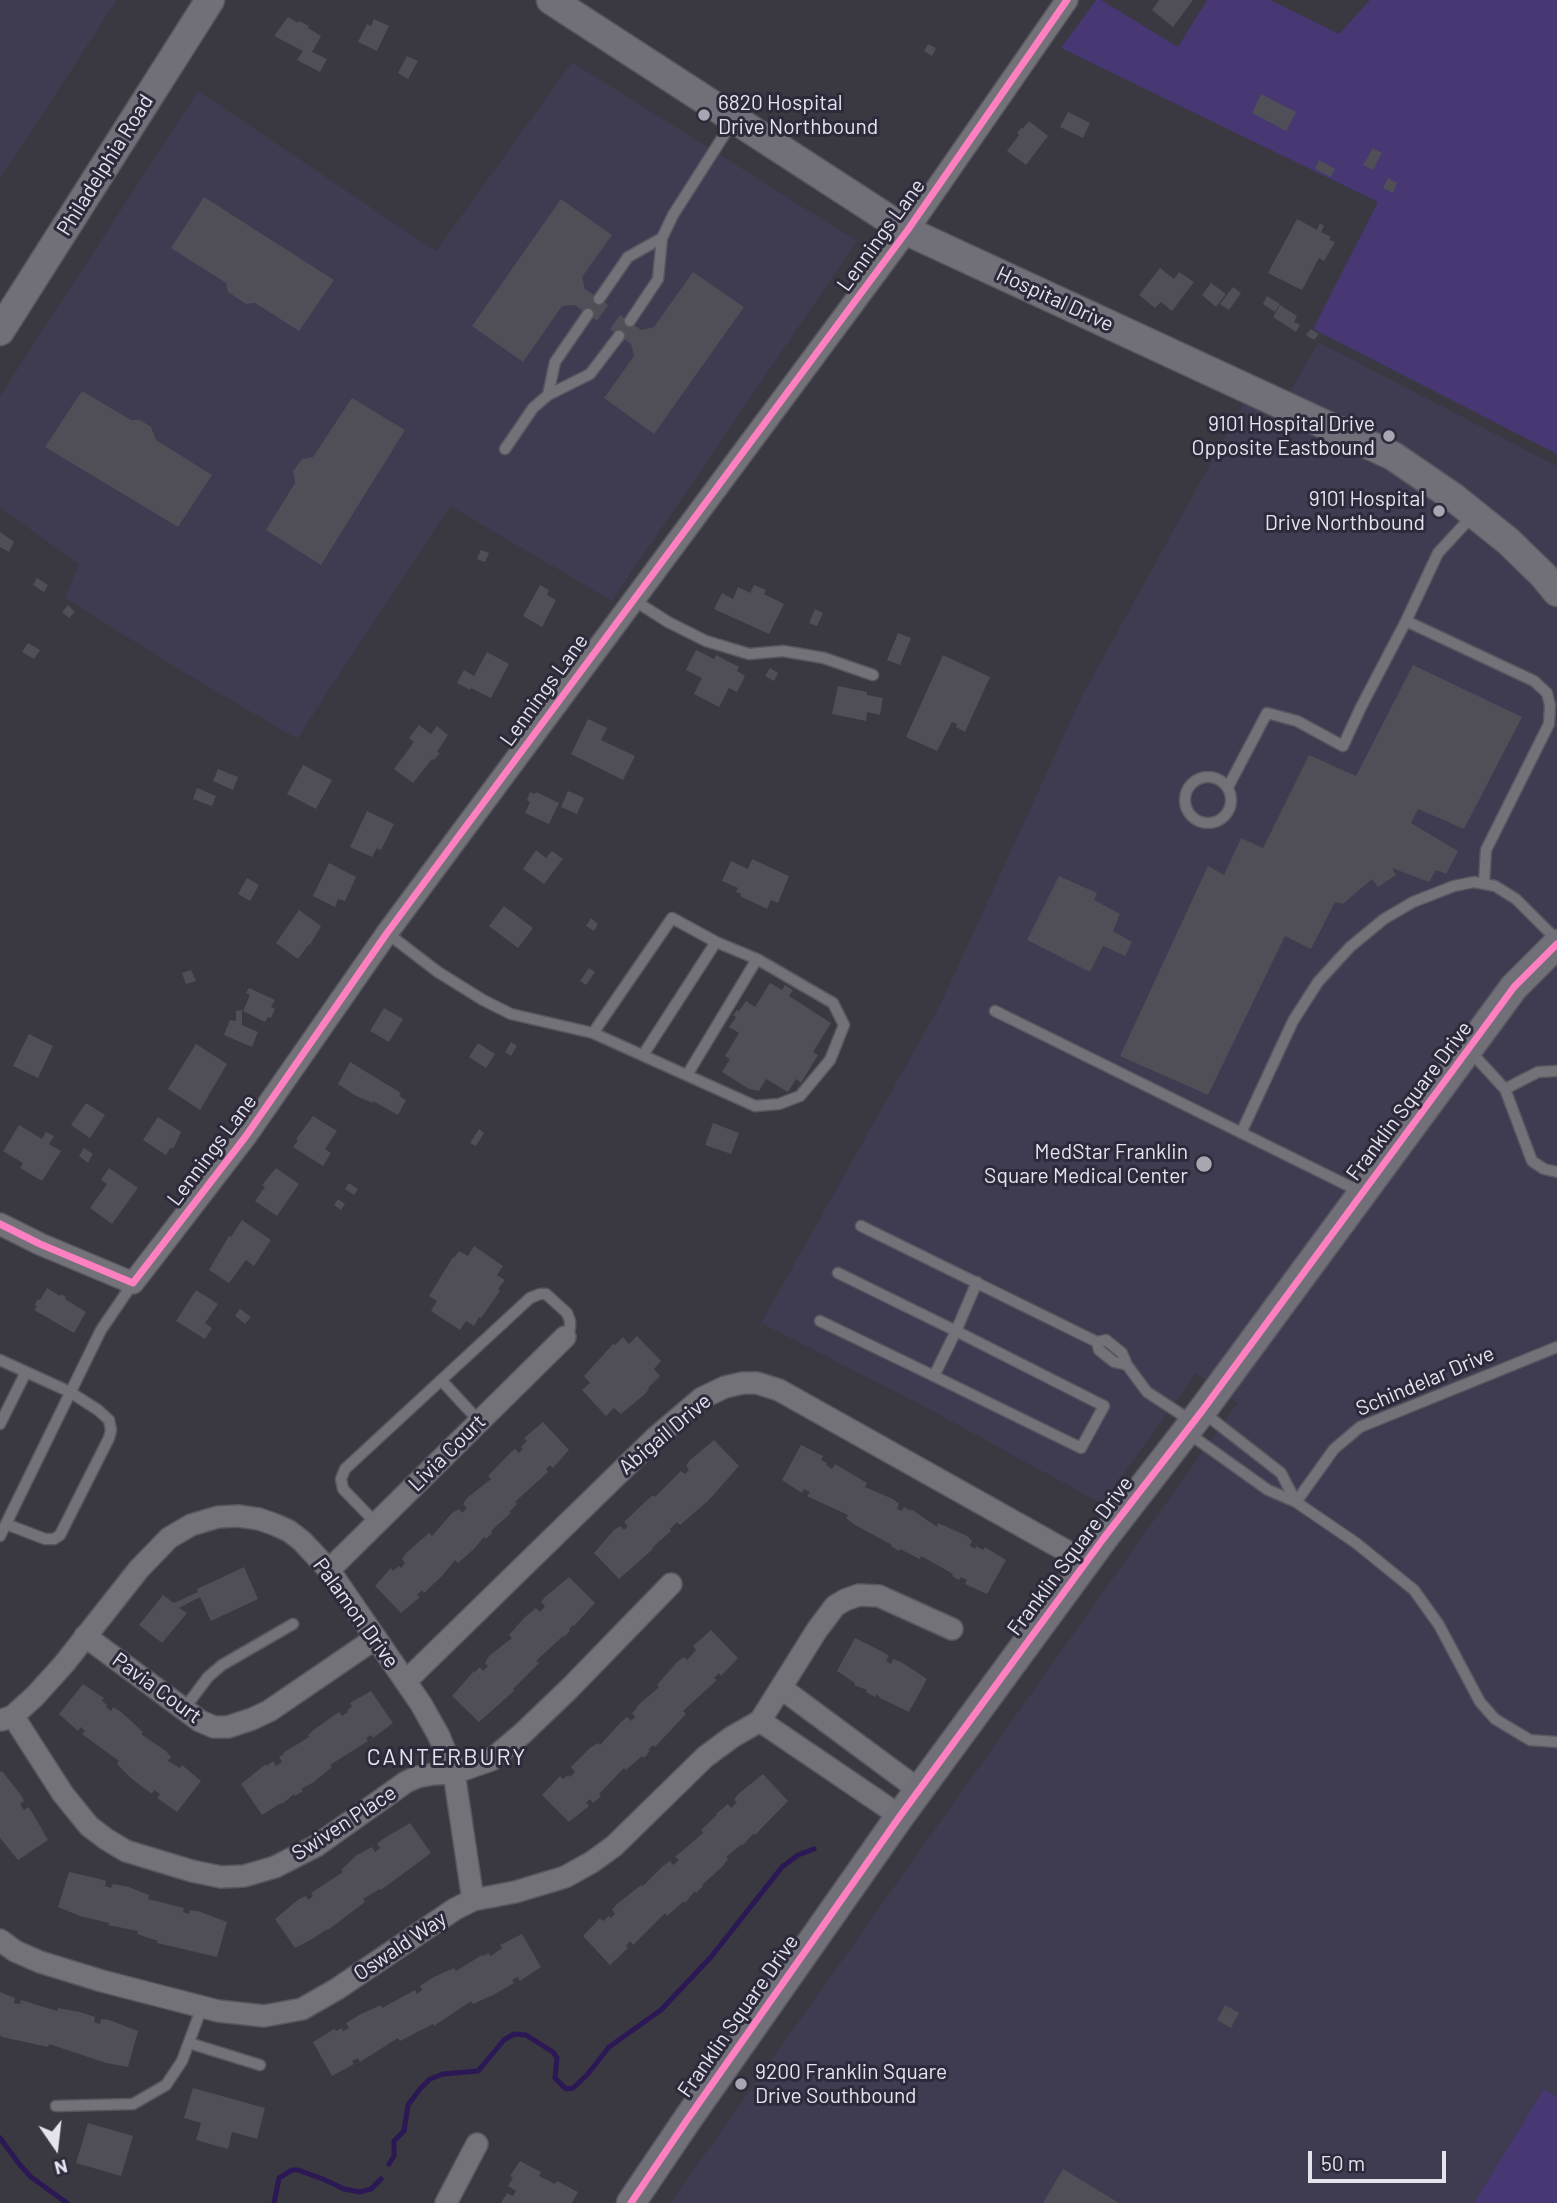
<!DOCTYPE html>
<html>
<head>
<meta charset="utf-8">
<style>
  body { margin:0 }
  #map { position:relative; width:1557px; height:2203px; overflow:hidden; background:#3a3841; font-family:Barlow,sans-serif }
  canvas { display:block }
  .north { position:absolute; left:21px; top:2112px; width:70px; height:70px; -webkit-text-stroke:5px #2d2a3b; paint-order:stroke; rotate:166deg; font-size:19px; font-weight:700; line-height:28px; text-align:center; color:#e4e3ee }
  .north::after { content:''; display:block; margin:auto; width:24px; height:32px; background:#e4e3ee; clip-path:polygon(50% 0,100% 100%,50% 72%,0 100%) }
  .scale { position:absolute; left:1308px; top:2151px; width:138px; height:32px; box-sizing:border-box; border:4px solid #e4e3ee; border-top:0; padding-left:9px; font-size:21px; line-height:24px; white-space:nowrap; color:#e4e3ee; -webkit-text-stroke:5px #2d2a3b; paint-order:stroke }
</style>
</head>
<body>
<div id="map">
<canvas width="1557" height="2203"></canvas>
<div class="north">N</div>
<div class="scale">50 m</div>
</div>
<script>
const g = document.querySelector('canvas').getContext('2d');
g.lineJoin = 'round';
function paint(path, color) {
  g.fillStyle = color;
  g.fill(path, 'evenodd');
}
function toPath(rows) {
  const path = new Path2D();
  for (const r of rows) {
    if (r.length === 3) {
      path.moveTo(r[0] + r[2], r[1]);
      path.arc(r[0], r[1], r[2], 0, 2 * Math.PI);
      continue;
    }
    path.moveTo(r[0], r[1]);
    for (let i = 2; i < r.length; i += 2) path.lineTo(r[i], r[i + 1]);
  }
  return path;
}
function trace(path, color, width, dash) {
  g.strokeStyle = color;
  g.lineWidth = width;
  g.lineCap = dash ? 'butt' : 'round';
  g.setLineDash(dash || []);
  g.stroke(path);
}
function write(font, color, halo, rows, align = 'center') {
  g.font = font + ' Barlow,sans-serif';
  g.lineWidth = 6;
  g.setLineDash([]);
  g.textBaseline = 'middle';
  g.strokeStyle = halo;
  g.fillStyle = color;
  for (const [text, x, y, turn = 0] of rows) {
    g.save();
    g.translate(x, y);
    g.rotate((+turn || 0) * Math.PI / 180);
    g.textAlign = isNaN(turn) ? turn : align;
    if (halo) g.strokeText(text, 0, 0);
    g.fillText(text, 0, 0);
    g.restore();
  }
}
paint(toPath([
  [0,0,117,0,0,179],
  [572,62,857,241,612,601,450,506,297,739,165,661,65,598,79,564,0,508,0,396,198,91,436,251],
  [1318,342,1557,466,1557,2203,670,2203,1237,1403,1196,1373,1102,1504,923,1406,761,1323,940,1005,1082,696,1252,388,1281,408]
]), '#3f3b51');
paint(toPath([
  [1096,0,1101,0,1178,47,1207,0,1270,0,1339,34,1370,0,1557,0,1557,454,1313,329,1378,202,1061,48],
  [1544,2089,1557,2097,1557,2203,1474,2203]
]), '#473874');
trace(toPath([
  [0,2138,20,2165,31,2177,67,2203],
  [389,2164,394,2156,394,2141,404,2131,408,2105,420,2089,430,2079,443,2074,478,2071,504,2040,514,2034,526,2035,553,2052,557,2058,555,2078,566,2089,573,2088,587,2075,609,2047,661,2010,711,1957,782,1867,798,1855,814,1849],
  [274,2203,279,2178,292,2170,298,2170,323,2179,344,2189,360,2192,371,2189,381,2179]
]), '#2b1855', 5);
paint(toPath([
  [1159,0,1193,0,1173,27,1152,10],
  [288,17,298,23,299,21,309,26,308,28,321,36,312,52,327,59,320,72,297,60,303,51,274,36],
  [374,19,389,26,377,51,358,42,367,24,371,26],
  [928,44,936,48,932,56,924,51],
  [407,56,418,61,408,79,398,73],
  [1261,94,1296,112,1286,131,1252,113],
  [1068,112,1090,123,1083,138,1060,127],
  [1029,121,1048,136,1026,165,1007,151,1019,135,1017,133,1021,128,1022,129],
  [1373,148,1382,153,1373,170,1363,165],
  [1319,160,1335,169,1331,177,1315,169],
  [1388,178,1397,183,1393,193,1383,188],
  [204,197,334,280,299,331,255,303,246,304,228,292,226,283,171,248],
  [561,199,612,235,582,277,585,289,608,305,597,321,575,305,562,306,523,362,472,326],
  [1297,219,1317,230,1320,223,1324,226,1321,232,1331,237,1329,240,1335,242,1324,261,1319,258,1302,290,1268,273],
  [1160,268,1174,279,1179,272,1194,282,1172,311,1161,302,1155,308,1139,295],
  [693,272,744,307,654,434,604,398,634,356,631,344,610,329,620,315,641,330,654,327],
  [1211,283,1226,294,1216,307,1202,295],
  [1233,287,1241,293,1229,310,1220,304],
  [1267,296,1280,304,1275,312,1263,304],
  [1280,305,1297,316,1294,322,1300,325,1296,332,1273,317],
  [1311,329,1319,334,1314,340,1306,335],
  [82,391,131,420,140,420,151,427,156,440,212,475,178,527,45,447],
  [352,398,405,430,321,565,266,530,295,483,293,471,302,459,313,457],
  [0,532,14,542,9,552,0,547],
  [481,550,489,553,485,562,477,559],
  [37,578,48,585,44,592,33,585],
  [540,585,549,590,547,595,556,600,542,627,523,616],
  [754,585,766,590,764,594,784,604,769,634,714,609,722,593,733,599,738,587,750,593],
  [68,605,75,612,69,618,62,612],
  [815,609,823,613,817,626,809,623],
  [898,633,911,638,900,665,887,660],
  [28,643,40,650,34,659,22,652],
  [696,650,714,659,716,655,739,667,737,671,745,676,737,692,729,688,719,707,694,694,702,678,686,670],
  [487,652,509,664,491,698,471,688,470,690,457,683,464,670,474,676],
  [943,655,990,677,965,732,956,727,957,724,952,722,937,751,906,737],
  [1413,665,1522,717,1464,829,1418,809,1411,823,1458,851,1446,874,1436,870,1429,882,1392,868,1396,875,1378,887,1372,879,1343,904,1335,902,1311,949,1285,936,1208,1095,1120,1056,1208,866,1224,875,1241,838,1263,848,1309,755,1356,776],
  [770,668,778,673,774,681,765,676],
  [838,686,867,692,867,695,883,698,880,715,867,712,866,721,832,714],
  [588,719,607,728,601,740,635,756,623,780,571,754],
  [419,725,431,734,437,726,448,735,437,752,440,753,434,760,432,759,413,783,394,769,414,742,409,738],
  [303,765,332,780,316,809,287,794],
  [218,769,238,777,233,790,213,781],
  [197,788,216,796,212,806,193,799],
  [568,791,584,798,577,814,561,807],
  [530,792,535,794,536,792,559,803,549,824,525,813,530,802,527,800],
  [367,811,394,824,381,850,377,848,372,857,350,847],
  [536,850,546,858,552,851,563,859,544,884,523,869],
  [752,859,789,876,778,903,771,900,767,909,740,896,741,894,736,892,738,888,722,881,731,861,748,869],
  [329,863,356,877,345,901,338,899,335,907,313,896],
  [1059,876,1097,893,1094,900,1120,914,1113,931,1132,942,1125,956,1103,946,1090,972,1027,940],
  [247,878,259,885,250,901,238,894],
  [504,906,533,928,518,948,489,926],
  [299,910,321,926,310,945,309,944,298,959,276,943],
  [591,918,598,924,594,931,586,926],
  [589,968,595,972,586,985,580,981],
  [191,970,196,981,186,984,182,973],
  [770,983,782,990,785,985,793,990,789,996,831,1023,813,1052,818,1055,801,1083,796,1079,788,1092,766,1079,759,1091,749,1089,722,1072,730,1059,725,1056,739,1033,729,1027,736,1017,733,1015,737,1010,739,1011,746,1001,755,1007],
  [249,988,275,1000,271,1007,275,1009,271,1018,268,1017,265,1022,243,1011,250,995,246,993],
  [384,1008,403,1019,389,1042,370,1031],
  [242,1010,242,1025,258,1032,252,1047,224,1035,230,1020,236,1021,236,1011],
  [29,1034,53,1046,38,1078,13,1066],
  [511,1042,517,1046,511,1056,505,1052],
  [478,1043,495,1054,486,1068,469,1057],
  [196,1044,227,1064,200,1110,168,1089],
  [350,1062,401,1093,399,1096,406,1100,398,1115,373,1101,373,1103,356,1096,338,1084],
  [86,1103,105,1115,90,1138,71,1125],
  [313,1116,337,1131,325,1149,331,1153,323,1166,293,1147,298,1140,296,1139],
  [158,1117,181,1132,173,1149,171,1147,166,1155,143,1140],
  [713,1123,739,1133,731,1154,705,1145],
  [19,1125,42,1139,46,1132,54,1136,49,1144,61,1151,42,1181,20,1168,23,1163,3,1151],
  [479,1129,484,1133,476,1146,470,1143],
  [84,1148,93,1154,88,1163,79,1156],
  [109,1168,138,1188,112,1224,90,1208,107,1184,101,1180],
  [276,1168,299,1184,277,1216,255,1201,265,1187,262,1185],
  [349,1183,358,1189,354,1195,345,1189],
  [338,1199,345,1204,341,1210,334,1205],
  [242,1220,271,1240,254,1266,246,1260,229,1283,209,1270,229,1236,231,1237],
  [474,1246,503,1266,497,1275,505,1280,498,1289,500,1291,481,1318,479,1317,474,1326,466,1321,460,1330,431,1311,437,1301,429,1296,453,1257,454,1258,459,1251,468,1256],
  [47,1288,60,1296,61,1294,66,1297,65,1299,86,1312,74,1333,34,1310,37,1306,35,1305,38,1299,40,1300],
  [196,1290,218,1304,205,1323,212,1328,205,1339,176,1321],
  [240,1309,251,1317,245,1324,235,1316],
  [637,1336,661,1361,654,1369,660,1376,648,1388,649,1389,645,1394,621,1414,614,1408,606,1416,582,1390,590,1383,584,1376,613,1344,615,1345,623,1337,629,1344],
  [543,1422,569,1450,553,1468,550,1465,546,1469,548,1472,515,1502,517,1504,509,1512,511,1513,491,1531,492,1533,486,1539,484,1537,474,1549,458,1563,455,1560,442,1576,424,1593,422,1590,417,1595,420,1597,401,1613,375,1586,391,1568,393,1571,399,1566,401,1568,405,1563,402,1559,406,1553,429,1533,432,1536,452,1513,459,1509,462,1513,467,1508,463,1504,467,1498,491,1479,488,1476,509,1454,515,1449,519,1453,523,1449,521,1447,527,1441,524,1438],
  [714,1440,739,1466,708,1501,680,1525,677,1522,670,1529,671,1531,652,1548,653,1549,619,1579,594,1553,614,1530,620,1526,624,1530,628,1526,624,1522,645,1502,653,1495,655,1497,681,1471,685,1474,689,1470,686,1466,690,1460],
  [801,1445,823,1456,821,1460,827,1463,826,1465,832,1469,835,1464,867,1483,865,1487,893,1499,899,1504,897,1509,902,1511,904,1507,911,1511,911,1509,937,1527,938,1523,967,1536,972,1541,970,1546,975,1549,976,1546,983,1550,985,1547,1006,1560,987,1594,965,1584,967,1580,961,1577,959,1580,952,1576,953,1574,921,1556,920,1559,900,1549,899,1551,891,1546,892,1545,855,1525,846,1518,848,1515,807,1496,810,1492,804,1489,802,1493,782,1480],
  [244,1567,258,1599,211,1621,200,1597,179,1608,187,1613,162,1643,139,1625,163,1595,174,1603,198,1592,197,1589],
  [569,1577,595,1603,574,1626,573,1625,569,1630,570,1631,564,1637,563,1636,536,1661,539,1663,513,1689,514,1691,479,1722,452,1696,474,1671,475,1672,480,1667,483,1671,488,1666,485,1663,489,1656,512,1638,509,1635,524,1618,536,1608,540,1612,545,1606,541,1602,545,1597],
  [711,1630,738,1658,721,1676,719,1673,714,1678,717,1680,683,1711,686,1714,655,1747,653,1745,648,1750,650,1751,644,1758,642,1756,626,1770,624,1768,599,1794,601,1796,593,1803,590,1799,586,1803,589,1806,569,1822,542,1795,560,1776,563,1779,568,1775,570,1777,575,1772,571,1767,590,1748,598,1743,600,1745,621,1722,627,1717,631,1721,635,1717,632,1713,637,1708,636,1707,659,1687,657,1685,677,1662,684,1657,687,1660,691,1656,696,1650,693,1646],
  [855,1638,883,1652,889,1656,886,1661,891,1664,893,1659,901,1662,927,1679,909,1712,880,1698,877,1694,875,1697,866,1692,867,1690,854,1685,855,1683,837,1671],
  [83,1684,104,1698,102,1701,107,1705,106,1707,111,1711,113,1707,120,1711,143,1732,141,1734,166,1751,171,1757,168,1761,180,1768,182,1765,201,1781,177,1812,157,1798,160,1794,154,1790,152,1794,132,1779,117,1764,119,1761,82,1734,85,1731,81,1727,78,1731,59,1714],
  [371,1691,393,1723,373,1738,371,1735,366,1738,368,1741,330,1765,332,1767,314,1782,301,1789,303,1791,295,1796,294,1794,282,1804,281,1803,262,1815,241,1784,266,1764,267,1766,273,1761,276,1766,282,1762,279,1757,284,1754,283,1753,309,1737,308,1735,316,1728,339,1712,342,1716,348,1712,347,1711,352,1706,350,1703],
  [2,1771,21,1795,24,1801,20,1804,24,1810,28,1807,32,1812,48,1840,18,1860,0,1838,0,1772],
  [763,1774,788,1801,755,1835,753,1834,743,1845,742,1844,726,1857,728,1859,722,1867,702,1885,703,1886,696,1893,695,1891,685,1903,684,1901,667,1916,665,1913,633,1945,630,1941,626,1946,628,1948,610,1965,583,1936,600,1918,603,1921,609,1916,611,1918,615,1914,612,1910,617,1904,641,1885,643,1886,663,1866,670,1861,673,1865,679,1860,675,1857,703,1833,701,1830,717,1815,716,1814,728,1804,731,1808,737,1802,734,1800,738,1794],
  [410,1823,431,1853,381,1890,380,1889,363,1899,365,1902,328,1930,327,1929,314,1938,295,1948,275,1919,299,1899,306,1896,308,1900,313,1896,311,1893,343,1872,341,1870,357,1855,372,1847,375,1852,380,1848,377,1844,383,1839],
  [69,1872,100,1879,106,1881,105,1886,111,1888,113,1884,129,1887,149,1895,148,1899,184,1908,183,1912,189,1914,190,1910,198,1911,227,1922,217,1957,157,1943,158,1941,137,1934,138,1931,108,1925,109,1923,80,1916,58,1907],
  [522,1934,541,1967,520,1981,518,1977,512,1980,514,1983,493,1995,473,2004,471,2001,434,2026,433,2024,400,2041,398,2038,360,2062,358,2058,352,2061,354,2064,332,2076,313,2042,334,2029,336,2031,342,2028,343,2031,349,2028,346,2023,361,2014,381,2005,382,2008,415,1990,417,1994,422,1990,420,1986,434,1977,454,1968,456,1971,482,1955,483,1956,488,1953,491,1956,502,1948,500,1945],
  [0,1992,15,1998,14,2003,20,2004,21,2000,57,2011,58,2008,80,2012,95,2017,94,2022,100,2024,101,2019,109,2020,138,2031,128,2067,106,2063,49,2044,48,2047,2,2037,0,2035],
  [1225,2005,1239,2013,1231,2028,1217,2020],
  [193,2088,265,2108,257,2139,232,2132,228,2149,196,2140,201,2123,184,2118],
  [88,2123,133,2136,121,2176,76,2163],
  [520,2161,541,2172,539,2176,555,2184,557,2181,578,2192,572,2203,501,2203,507,2193,513,2196,516,2191,508,2186,513,2178,510,2176],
  [1063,2169,1119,2203,1043,2203]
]), '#504e56');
const lane = toPath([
  [599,299,628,257,662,238],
  [630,321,658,279,662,238,673,215,733,121],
  [548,395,555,362,588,314],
  [505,449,533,408,548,395,590,374,619,336],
  [632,599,668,622,706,641,749,654,783,651,824,658,873,675],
  [1406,621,1534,681,1547,693,1550,705,1549,724,1486,850,1484,884],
  [1208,800,23],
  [1228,787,1267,713,1297,721,1343,746,1361,707,1406,621,1438,553,1473,515],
  [387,933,438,972,483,1000,511,1014,593,1033,755,1106,779,1104,800,1096,830,1060,844,1025,833,1003,757,959,716,942,672,918,593,1033],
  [995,1011,1363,1193],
  [1469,1050,1505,1089,1532,1161,1544,1169,1557,1172],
  [643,1055,716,942],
  [687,1075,757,959],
  [1505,1089,1538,1072,1557,1071],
  [1241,1133,1293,1021,1318,982,1350,947,1384,919,1413,902,1454,886,1474,882,1495,886,1516,899,1557,940],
  [861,1226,1097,1342],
  [838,1273,956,1331,1104,1406,1081,1448,934,1376,956,1331,977,1282],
  [820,1321,934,1376],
  [0,1360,70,1392,98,1410,109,1420,111,1430,109,1438,60,1535,54,1539,45,1539,6,1524],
  [1127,1365,1114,1362,1099,1350,1097,1342,1106,1340,1122,1353,1127,1365,1147,1392,1193,1422],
  [441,1380,479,1421],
  [1204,1413,1281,1473,1296,1502],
  [0,1424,26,1372],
  [1188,1433,1268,1490,1296,1502,1356,1543,1414,1590,1439,1625,1480,1702,1495,1719,1530,1740,1557,1742],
  [1296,1502,1334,1449,1360,1427,1557,1347],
  [376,1523,343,1489,341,1479,345,1469,530,1298,540,1294,546,1294,567,1313,570,1321,570,1328,565,1337],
  [0,1536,101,1330,133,1283],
  [184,1709,208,1677,222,1665,293,1624],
  [189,2043,260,2065],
  [56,2106,133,2104,166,2085,182,2061,202,2007]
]);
const street = toPath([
  [0,1224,40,1244,133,1283,246,1136,387,933,907,231,1067,0],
  [329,1570,565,1337],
  [85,1636,200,1721,214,1727,228,1727,252,1719,269,1711,376,1638],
  [406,1681,655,1438,702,1398,725,1387,743,1383,757,1383,779,1390,1086,1562],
  [781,1688,919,1790],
  [13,1716,63,1794,89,1826,106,1839,126,1851,192,1871,221,1877,244,1876,275,1867,316,1846,406,1782,417,1777,433,1774,454,1773,491,1760,523,1733,570,1688,671,1584],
  [2,1720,13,1716,35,1696,64,1664,139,1569,169,1538,191,1525,218,1517,238,1516,259,1519,276,1525,289,1531,302,1541,329,1570,421,1704,439,1736,454,1773,473,1900],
  [760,1721,900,1816],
  [0,1940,15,1951,40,1962,102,1981,218,2011,264,2016,302,2009,337,1989,455,1909,473,1900,515,1892,565,1877,592,1862,614,1846,705,1757,732,1737,760,1721,817,1630,835,1606,845,1600,859,1595,879,1596,952,1629],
  [446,2203,477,2144]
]);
const secondary = toPath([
  [551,0,907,231,1393,456,1453,497,1508,541,1543,575,1557,592],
  [0,331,210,0],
  [631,2203,687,2120,900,1816,1103,1539,1202,1411,1514,987,1557,944]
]);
trace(lane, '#58575f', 13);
trace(street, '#58575f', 24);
trace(secondary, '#58575f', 31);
trace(lane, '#737278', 10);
trace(street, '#737278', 21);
trace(secondary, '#716f78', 28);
trace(toPath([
  [0,1224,40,1244,133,1283,246,1136,387,933,907,231,1067,0],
  [631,2203,687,2120,900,1816,1103,1539,1202,1411,1514,987,1557,944]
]), '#ff80c0', 7);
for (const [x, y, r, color] of [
  [704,115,7,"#a8a7b1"],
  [1389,436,7,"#a8a7b1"],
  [1439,511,7,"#a8a7b1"],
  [1204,1164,9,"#a8a7b1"],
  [741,2084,7,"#a8a7b1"]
]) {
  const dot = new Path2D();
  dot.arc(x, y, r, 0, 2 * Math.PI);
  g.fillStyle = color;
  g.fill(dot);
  trace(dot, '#2d2a3b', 2.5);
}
write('21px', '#e4e3ee', '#2d2a3b', [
  ["6820 Hospital",718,103,"left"],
  ["Drive Northbound",718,127,"left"],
  ["9101 Hospital Drive",1375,424],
  ["Opposite Eastbound",1375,448],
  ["9101 Hospital",1425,499],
  ["Drive Northbound",1425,523],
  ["MedStar Franklin",1188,1152],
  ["Square Medical Center",1188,1176],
  ["9200 Franklin Square",755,2072,"left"],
  ["Drive Southbound",755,2096,"left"]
], 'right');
write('21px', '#e4e3ee', '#2d2a3b', [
  ["Philadelphia Road",105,165,-58],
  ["Lennings Lane",881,235,-54],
  ["Hospital Drive",1055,299,25],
  ["Lennings Lane",544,690,-54],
  ["Franklin Square Drive",1409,1101,-53],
  ["Lennings Lane",212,1150,-53],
  ["Schindelar Drive",1425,1381,-23],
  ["Abigail Drive",665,1434,-40],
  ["Livia Court",447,1453,-45],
  ["Franklin Square Drive",1070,1556,-53],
  ["Palamon Drive",356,1613,54],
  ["Pavia Court",157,1688,36],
  ["Swiven Place",344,1823,-33],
  ["Oswald Way",400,1946,-34],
  ["Franklin Square Drive",738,2016,-55]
]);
g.letterSpacing = '2px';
write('23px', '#e4e3ee', '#2d2a3b', [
  ["CANTERBURY",447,1757]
]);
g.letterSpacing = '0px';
</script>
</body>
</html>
